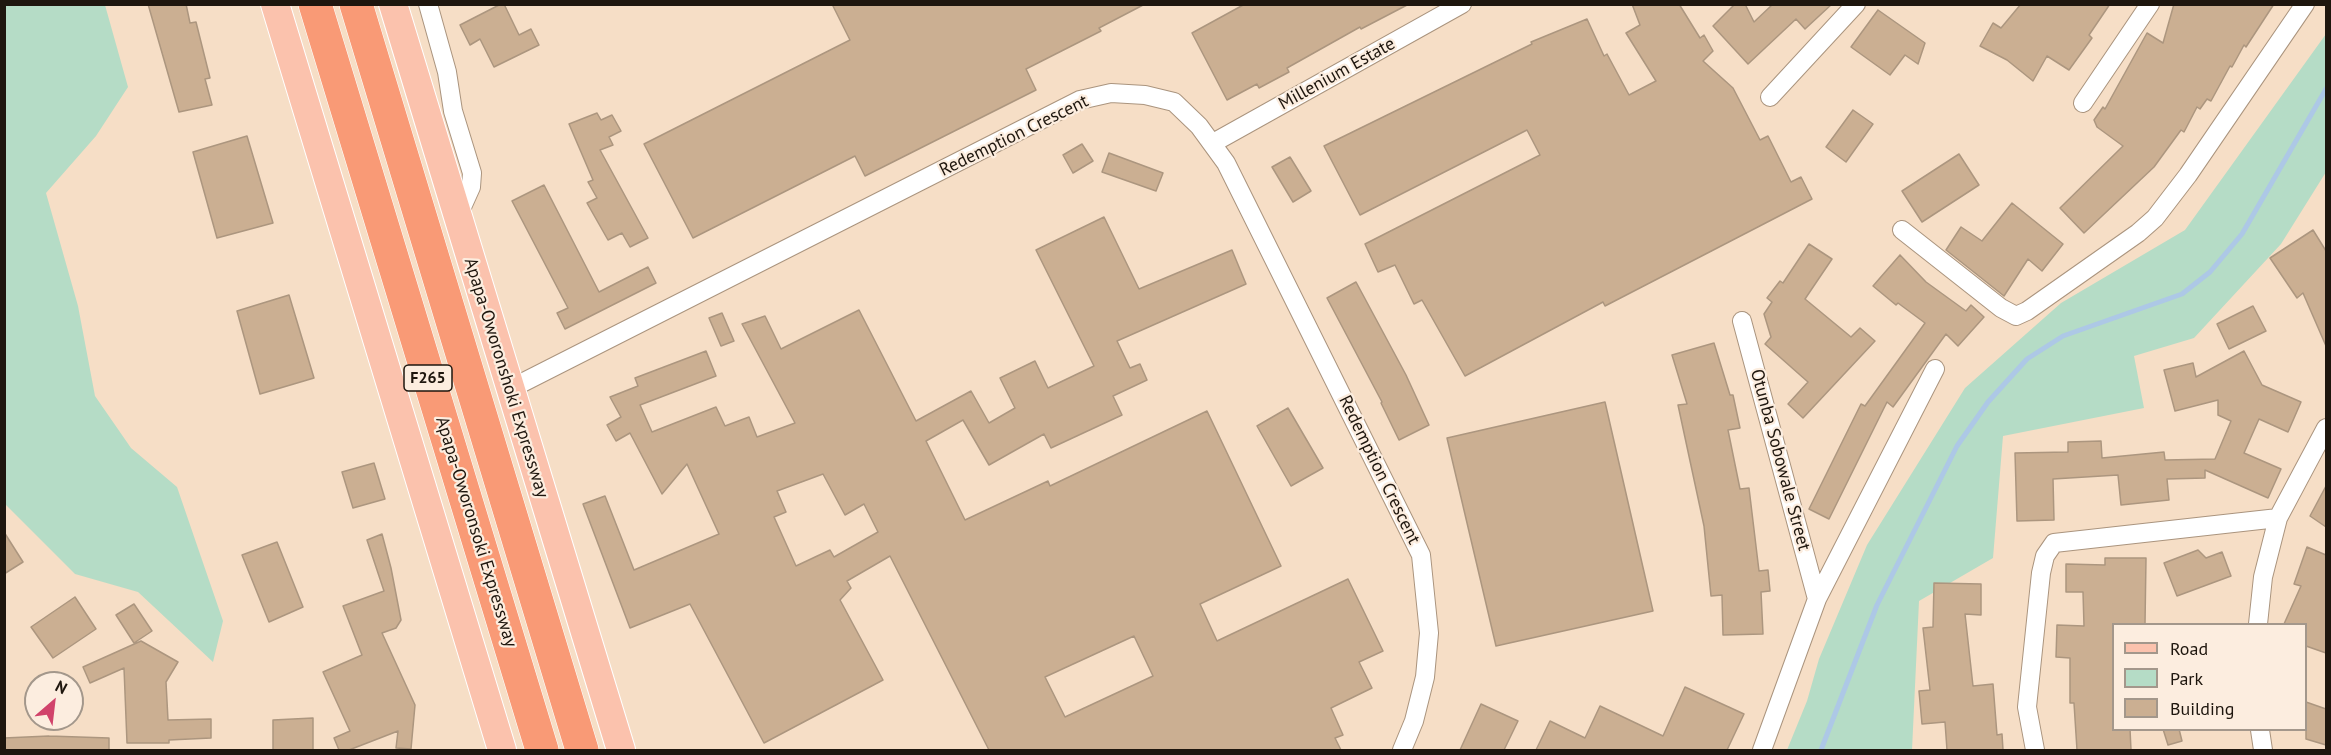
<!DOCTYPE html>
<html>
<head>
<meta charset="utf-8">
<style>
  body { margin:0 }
  #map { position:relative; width:2331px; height:755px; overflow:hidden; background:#f6dec6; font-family:"PT Sans",sans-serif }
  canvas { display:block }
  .frame { position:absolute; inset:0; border:6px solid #1e160e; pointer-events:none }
  .legend { position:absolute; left:2112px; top:623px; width:195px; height:108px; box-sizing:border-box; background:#fceddf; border:2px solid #a3978b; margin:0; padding:8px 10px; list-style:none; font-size:18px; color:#1e160e }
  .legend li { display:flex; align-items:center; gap:12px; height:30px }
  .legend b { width:30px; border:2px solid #a3978b }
  .north { position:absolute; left:24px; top:671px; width:60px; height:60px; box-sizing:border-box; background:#fceddf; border:2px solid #a3978b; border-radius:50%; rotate:28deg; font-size:16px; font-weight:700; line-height:24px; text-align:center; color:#1e160e }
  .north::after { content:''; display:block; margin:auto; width:21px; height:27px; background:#d1436b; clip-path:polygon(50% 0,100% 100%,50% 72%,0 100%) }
</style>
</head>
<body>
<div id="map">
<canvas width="2331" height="755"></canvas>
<div class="frame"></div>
<ul class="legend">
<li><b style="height:8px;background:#fbc2ad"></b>Road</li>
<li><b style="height:16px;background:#b5dcc6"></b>Park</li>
<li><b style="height:16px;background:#cbaf92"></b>Building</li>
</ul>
<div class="north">N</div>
</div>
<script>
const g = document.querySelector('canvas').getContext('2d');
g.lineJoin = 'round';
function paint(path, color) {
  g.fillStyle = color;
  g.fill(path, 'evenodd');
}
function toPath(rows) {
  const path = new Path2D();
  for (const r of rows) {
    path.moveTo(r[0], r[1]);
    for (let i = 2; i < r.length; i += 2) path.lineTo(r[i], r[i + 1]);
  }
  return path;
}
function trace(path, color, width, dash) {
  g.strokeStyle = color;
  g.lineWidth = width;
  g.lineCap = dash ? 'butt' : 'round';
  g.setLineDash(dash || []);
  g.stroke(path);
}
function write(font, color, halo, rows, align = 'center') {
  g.font = font + ' "PT Sans",sans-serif';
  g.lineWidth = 4.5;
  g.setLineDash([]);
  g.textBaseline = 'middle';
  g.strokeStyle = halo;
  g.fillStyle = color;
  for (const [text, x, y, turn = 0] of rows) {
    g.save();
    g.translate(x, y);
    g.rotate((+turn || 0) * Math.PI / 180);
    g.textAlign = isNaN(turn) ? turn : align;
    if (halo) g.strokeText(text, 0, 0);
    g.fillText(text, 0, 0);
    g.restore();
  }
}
paint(toPath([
  [4,5,105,5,128,87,96,136,46,193,78,306,95,396,131,448,177,487,223,621,213,662,138,592,75,574,5,504],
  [2326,34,2326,172,2281,244,2194,338,2134,356,2144,408,2003,436,1993,558,1919,601,1912,750,1787,750,1807,701,1819,659,1867,545,1965,388,2061,303,2185,230]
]), '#b5dcc6');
trace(toPath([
  [1821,750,1877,605,1957,446,1988,402,2027,359,2063,336,2182,294,2210,272,2242,234,2326,89]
]), '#adc8e6', 5);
const building = toPath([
  [148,4,186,4,190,23,196,22,210,78,205,79,212,105,179,112,148,4],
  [501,4,504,4,519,35,531,29,539,45,494,67,480,39,470,45,460,25,501,4],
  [832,4,1145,4,1099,28,1101,31,1026,69,1036,90,865,176,855,156,693,238,644,144,850,40,832,4],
  [1245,4,1409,4,1361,29,1360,27,1287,68,1289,72,1259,88,1257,84,1227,100,1192,33,1245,4],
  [1632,4,1679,4,1700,38,1704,35,1713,51,1703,61,1733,88,1760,140,1768,136,1791,182,1801,177,1812,199,1605,306,1603,302,1465,376,1422,300,1414,304,1395,265,1378,272,1365,244,1540,155,1527,130,1360,215,1324,146,1532,44,1531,42,1587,19,1604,56,1607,54,1629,95,1656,81,1626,33,1640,25,1632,4],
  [1735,4,1745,4,1754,22,1773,4,1832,4,1805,29,1796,19,1748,64,1713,26,1735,4],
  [2021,4,2110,4,2089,35,2092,38,2069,70,2047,56,2033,81,2007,60,1980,46,1993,23,2001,28,2021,4],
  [2174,4,2274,4,2246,47,2244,45,2232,67,2230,66,2211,101,2207,99,2200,109,2197,107,2184,132,2181,130,2154,167,2084,233,2060,208,2123,146,2097,127,2094,120,2103,107,2105,109,2147,33,2163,43,2174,4],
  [1878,10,1925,43,1918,64,1905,55,1890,75,1851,47,1878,10],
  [1853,110,1873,124,1846,162,1826,147,1853,110],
  [597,113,601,120,612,115,621,131,609,137,613,145,600,150,648,238,630,247,622,233,608,240,587,203,597,198,588,182,593,180,569,124,597,113],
  [247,136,273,223,217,238,193,152,247,136],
  [1082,144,1093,161,1073,173,1063,155,1082,144],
  [1109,153,1163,173,1156,191,1102,172,1109,153],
  [1959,154,1979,185,1922,222,1902,191,1959,154],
  [1290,157,1311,191,1293,202,1272,167,1290,157],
  [544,185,599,292,648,267,656,283,565,329,557,313,568,308,512,201,544,185],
  [2012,203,2063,244,2042,271,2028,259,2004,296,1946,250,1961,227,1982,241,2012,203],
  [1104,217,1139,289,1232,250,1246,284,1117,341,1130,368,1140,364,1147,380,1113,396,1122,415,1051,448,1044,434,989,465,963,420,926,441,965,520,1048,481,1050,486,1207,411,1281,566,1200,604,1217,641,1348,579,1383,651,1359,662,1372,688,1331,708,1343,735,1335,738,1341,750,989,750,890,556,847,581,851,588,840,600,883,680,764,743,690,604,630,628,583,504,605,496,634,570,719,534,687,464,662,494,630,433,616,441,607,425,621,417,610,397,638,386,635,378,706,351,716,376,640,405,652,432,716,407,725,426,749,417,757,437,795,423,742,324,765,316,781,349,859,310,916,421,971,391,989,423,1015,408,1000,378,1035,361,1048,388,1094,366,1036,250,1104,217],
  [823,474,845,515,864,504,878,532,834,557,830,550,796,566,774,517,786,512,777,491,823,474],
  [1134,636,1153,676,1065,717,1045,677,1134,636],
  [2313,230,2326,251,2326,346,2303,293,2297,298,2270,258,2313,230],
  [1809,244,1832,259,1805,299,1851,337,1860,328,1875,341,1803,418,1788,404,1808,382,1765,344,1771,337,1764,314,1772,302,1767,298,1780,281,1783,283,1809,244],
  [1900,255,1926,282,1966,311,1971,305,1984,317,1958,346,1946,334,1893,407,1887,402,1829,519,1809,509,1861,404,1865,406,1925,323,1898,303,1896,305,1873,286,1900,255],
  [1356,282,1406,375,1429,425,1399,440,1381,403,1382,402,1327,298,1356,282],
  [289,295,314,378,260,394,237,311,289,295],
  [2253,306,2266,331,2229,349,2217,324,2253,306],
  [722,313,734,341,721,346,709,318,722,313],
  [1714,343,1730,395,1733,395,1740,428,1728,430,1740,489,1749,488,1759,571,1768,570,1770,591,1761,592,1763,634,1723,635,1722,595,1711,596,1704,526,1678,405,1687,404,1672,355,1714,343],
  [2244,351,2262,385,2301,402,2288,432,2259,419,2244,453,2281,469,2268,498,2205,470,2205,478,2167,479,2169,500,2121,505,2118,475,2053,479,2054,520,2017,521,2015,453,2068,452,2068,442,2101,441,2102,458,2164,452,2165,460,2215,459,2231,421,2218,415,2218,400,2175,411,2164,370,2193,363,2196,377,2244,351],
  [1605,402,1653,611,1496,646,1447,438,1605,402],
  [1288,408,1323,468,1291,486,1257,426,1288,408],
  [374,463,385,499,353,508,342,472,374,463],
  [2326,486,2326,527,2310,516,2326,486],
  [4,532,23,562,4,574,4,532],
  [382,534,391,568,401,620,396,628,382,633,415,705,411,749,396,748,398,731,349,750,339,750,334,738,350,731,323,672,362,655,343,606,384,591,367,540,382,534],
  [277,542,303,607,269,622,242,555,277,542],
  [2307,547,2326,555,2326,653,2306,646,2306,624,2284,624,2301,586,2294,584,2307,547],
  [2198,550,2206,558,2222,552,2231,576,2177,596,2164,563,2198,550],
  [2105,558,2146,558,2145,624,2114,624,2114,729,2130,729,2131,750,2077,750,2074,703,2070,703,2070,658,2056,657,2057,625,2084,626,2083,592,2066,592,2066,564,2105,565,2105,558],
  [1934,583,1981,584,1981,615,1965,614,1973,686,1993,684,1997,735,2002,734,2003,750,1947,750,1945,722,1922,724,1919,691,1930,690,1923,628,1933,627,1934,583],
  [75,597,96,629,53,658,31,627,75,597],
  [134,604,152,631,134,643,116,615,134,604],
  [141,641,178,662,166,682,168,720,211,719,211,738,169,740,169,743,127,743,124,668,90,683,83,667,141,641],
  [1685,687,1744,714,1727,750,1536,750,1550,721,1585,738,1600,706,1663,736,1685,687],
  [2306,702,2326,709,2326,745,2306,739,2306,702],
  [1481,704,1518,721,1504,750,1460,750,1481,704],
  [313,718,313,750,273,750,273,720,313,718],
  [2163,729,2179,729,2182,741,2168,745,2163,729],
  [49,736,109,738,109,750,4,750,4,738,49,736]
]);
paint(building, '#cbaf92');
trace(building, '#ac967f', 1.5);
const street = toPath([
  [428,4,447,72,453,111,472,173,471,187,462,207,456,213],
  [1770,97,1856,4],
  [2083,103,2150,4],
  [1213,143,1462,4],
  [1902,230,2001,308,2016,316,2027,311,2138,233,2155,218,2188,175,2305,4],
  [1742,321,1817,599,1762,750],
  [510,389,1080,100,1111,93,1145,95,1174,102,1199,126,1226,163,1421,555,1429,633,1425,677,1414,721,1402,750],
  [1817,599,1935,369],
  [2258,624,2263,577,2278,518,2326,428],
  [2260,730,2263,750],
  [2035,750,2027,707,2041,573,2045,556,2054,543,2278,518]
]);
const primary = toPath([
  [275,4,502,750],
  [393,4,621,750]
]);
const highway = toPath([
  [315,4,542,750],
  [356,4,582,750]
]);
trace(street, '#aa947e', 20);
trace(primary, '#fff', 30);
trace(highway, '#fff', 34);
trace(street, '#fff', 18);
trace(primary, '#fbc2ad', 28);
trace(highway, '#f99a76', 33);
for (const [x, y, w] of [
  [428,378,48]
]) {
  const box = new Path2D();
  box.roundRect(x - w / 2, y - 13, w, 26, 4.5);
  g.fillStyle = '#fceddf';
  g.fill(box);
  trace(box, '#1e160e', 1.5);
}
write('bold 16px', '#1e160e', null, [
  ["F265",428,378]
]);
write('18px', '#1e160e', '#fceddf', [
  ["Millenium Estate",1337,74,-29],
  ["Redemption Crescent",1014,136,-26],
  ["Apapa-Oworonshoki Expressway",506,378,73],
  ["Otunba Sobowale Street",1780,460,75],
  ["Redemption Crescent",1379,470,64],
  ["Apapa-Oworonsoki Expressway",476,532,73]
]);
</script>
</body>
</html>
